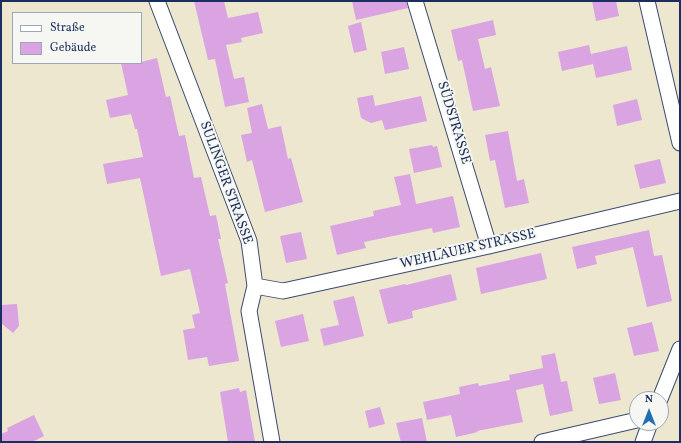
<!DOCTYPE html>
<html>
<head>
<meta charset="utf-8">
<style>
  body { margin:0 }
  #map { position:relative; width:681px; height:443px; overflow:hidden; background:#ece7ce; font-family:Vollkorn,serif }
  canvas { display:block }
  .frame { position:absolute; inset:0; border:2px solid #1b2f5e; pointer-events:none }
  .legend { position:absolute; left:12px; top:12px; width:130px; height:52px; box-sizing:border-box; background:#f6f6f2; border:1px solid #9ea6b7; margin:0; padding:5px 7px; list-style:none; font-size:12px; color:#1b2f5e }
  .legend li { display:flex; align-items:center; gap:8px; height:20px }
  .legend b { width:20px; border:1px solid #9ea6b7 }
  .north { position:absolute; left:629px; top:391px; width:40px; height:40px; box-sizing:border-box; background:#f6f6f2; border:1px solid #9ea6b7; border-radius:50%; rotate:0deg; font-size:11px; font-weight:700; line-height:16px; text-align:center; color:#1b2f5e }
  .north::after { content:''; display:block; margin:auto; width:14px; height:18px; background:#1f6fb2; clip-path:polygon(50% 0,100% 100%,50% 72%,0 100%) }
</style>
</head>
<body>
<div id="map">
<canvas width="681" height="443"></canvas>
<div class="frame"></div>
<ul class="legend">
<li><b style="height:5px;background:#fff"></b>Straße</li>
<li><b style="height:11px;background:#daa3e1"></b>Gebäude</li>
</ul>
<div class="north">N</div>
</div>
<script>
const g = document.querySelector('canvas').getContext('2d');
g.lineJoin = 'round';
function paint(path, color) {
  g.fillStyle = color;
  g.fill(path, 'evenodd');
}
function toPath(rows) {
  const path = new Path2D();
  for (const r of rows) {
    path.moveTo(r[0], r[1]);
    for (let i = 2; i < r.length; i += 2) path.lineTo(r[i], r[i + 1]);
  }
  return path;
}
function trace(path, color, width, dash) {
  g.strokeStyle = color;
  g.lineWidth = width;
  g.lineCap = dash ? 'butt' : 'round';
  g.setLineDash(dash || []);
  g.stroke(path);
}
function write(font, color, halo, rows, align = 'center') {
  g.font = font + ' Vollkorn,serif';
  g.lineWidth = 4;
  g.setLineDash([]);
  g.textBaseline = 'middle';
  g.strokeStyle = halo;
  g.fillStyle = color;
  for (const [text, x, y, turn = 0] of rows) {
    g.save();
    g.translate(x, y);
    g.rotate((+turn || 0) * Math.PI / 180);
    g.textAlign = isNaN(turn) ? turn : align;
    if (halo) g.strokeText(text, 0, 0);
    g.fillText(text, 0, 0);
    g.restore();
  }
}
paint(toPath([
  [194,1,224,1,228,18,258,12,263,33,241,38,242,42,226,45,234,79,244,77,249,102,225,107,215,59,208,60],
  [352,1,406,1,408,8,356,20],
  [592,1,616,1,619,16,596,21],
  [493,20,496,35,478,39,485,69,491,67,500,106,473,111,462,60,458,61,451,30],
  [361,22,367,50,354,53,348,26],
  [589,45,593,64,562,71,558,52],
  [627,46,632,70,596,78,591,54],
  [404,47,409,69,385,74,381,52],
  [157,58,166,97,170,96,179,136,185,135,194,178,201,177,210,216,216,215,221,239,218,239,228,283,225,284,239,361,209,366,207,357,188,360,183,330,195,328,192,315,200,313,190,269,161,276,140,178,107,184,103,164,143,157,137,129,135,129,131,114,110,118,106,100,128,95,121,63,141,63,141,62],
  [373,95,375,106,421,96,427,121,385,130,382,120,371,123,361,118,357,98],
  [637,99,642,120,617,126,613,105],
  [262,104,268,129,281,126,288,159,291,158,303,202,265,212,252,160,247,162,241,135,252,133,247,108],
  [508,131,517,181,524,179,529,203,505,208,495,160,490,161,485,135],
  [432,145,433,147,437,146,442,167,414,173,409,149],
  [660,159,666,183,640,189,634,165],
  [410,174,416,204,453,196,460,227,433,233,432,228,364,242,366,248,337,255,330,226,374,216,373,211,401,205,394,177],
  [649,230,654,256,662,255,672,301,647,307,633,247,595,256,597,264,577,269,572,247],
  [301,232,307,259,286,263,280,236],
  [541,253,547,279,481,294,476,268],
  [451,274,457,300,412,311,413,318,388,324,379,290,405,284,406,285],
  [354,296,364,336,324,346,320,329,339,325,333,301],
  [17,304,19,326,13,333,1,323,1,305],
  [303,314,309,341,281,347,275,321],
  [652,322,659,351,634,356,627,328],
  [555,353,561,382,567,381,573,411,550,416,543,384,516,390,523,422,477,431,478,432,456,437,451,415,427,420,423,402,460,394,459,387,478,383,479,386,510,380,509,375,543,368,541,356],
  [615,373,621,400,599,404,593,378],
  [239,388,240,392,246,390,255,442,228,442,220,392],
  [380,407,385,424,369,428,365,411],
  [34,415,44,436,32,442,1,442,1,434,8,431,7,428],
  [422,418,427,442,401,442,396,423]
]), '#daa3e1');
const street = toPath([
  [157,1,249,241,255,286,249,311,272,442],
  [415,1,489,246],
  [647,1,680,143],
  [255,286,283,291,489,246,680,201],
  [660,399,680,349],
  [542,442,637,420],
  [643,442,650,423]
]);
trace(street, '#3a4b6f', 17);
trace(street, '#fff', 15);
write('14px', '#1b2f5e', '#f6f6f2', [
  ["SÜDSTRASSE",453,123,73],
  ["SULINGER STRASSE",225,183,70],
  ["WEHLAUER STRASSE",468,250,-13]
]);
</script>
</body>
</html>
